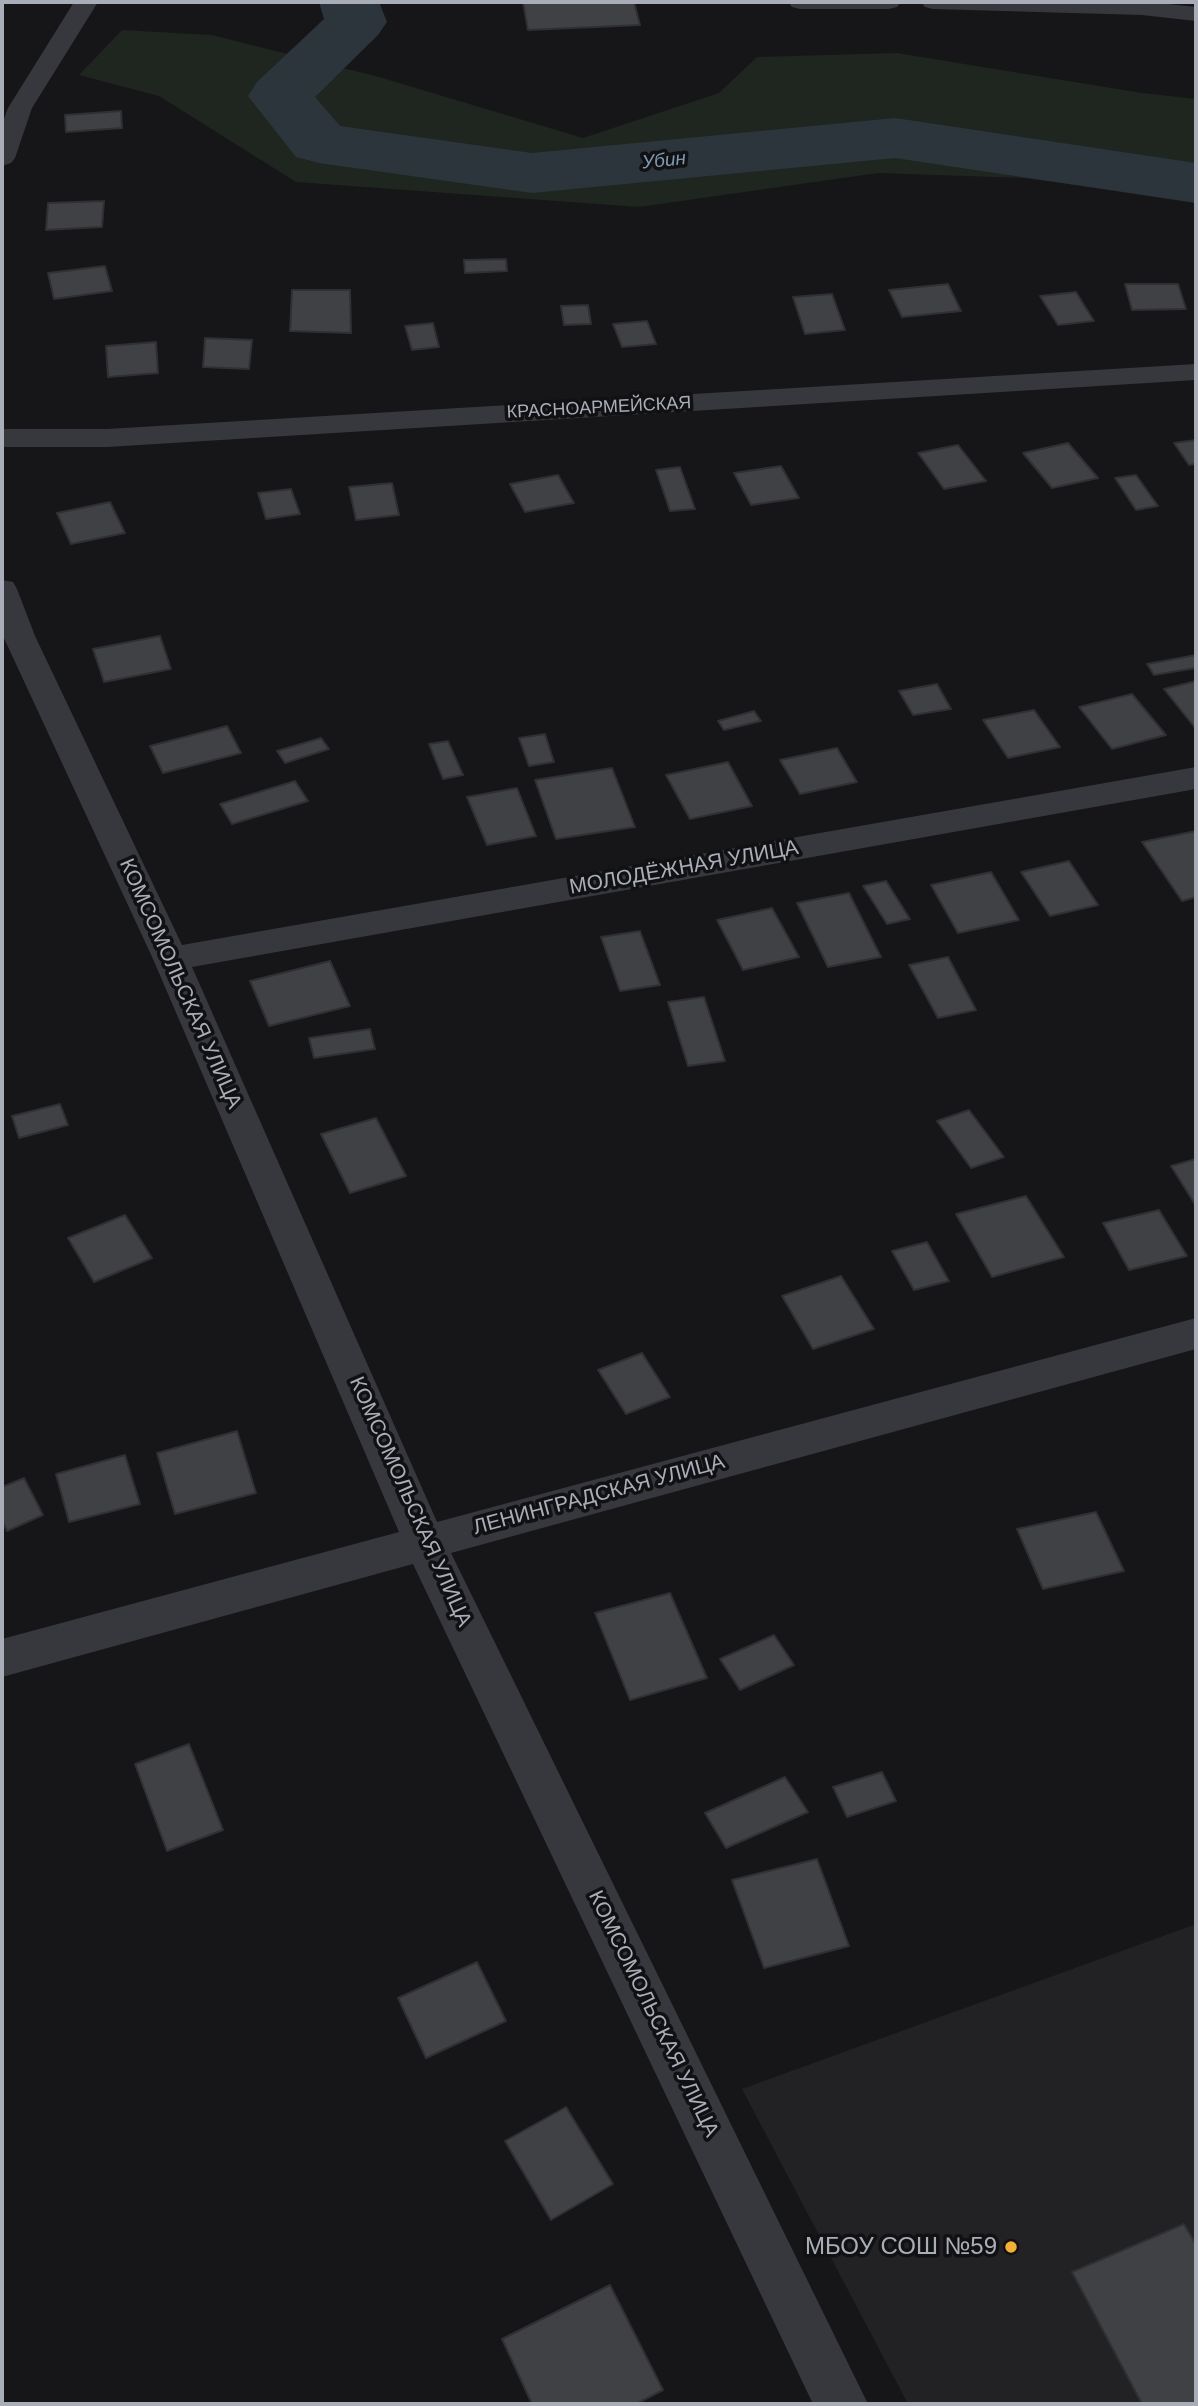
<!DOCTYPE html>
<html>
<head>
<meta charset="utf-8">
<style>
  body { margin:0 }
  #map { position:relative; width:1198px; height:2406px; overflow:hidden; background:#161618; font-family:Arial,sans-serif }
  canvas { display:block }
  .frame { position:absolute; inset:0; border:4px solid #a8adb8; pointer-events:none }
</style>
</head>
<body>
<div id="map">
<canvas width="1198" height="2406"></canvas>
<div class="frame"></div>
</div>
<script>
const g = document.querySelector('canvas').getContext('2d');
g.lineJoin = 'round';
function paint(path, color) {
  g.fillStyle = color;
  g.fill(path, 'evenodd');
}
function toPath(rows) {
  const path = new Path2D();
  for (const r of rows) {
    path.moveTo(r[0], r[1]);
    for (let i = 2; i < r.length; i += 2) path.lineTo(r[i], r[i + 1]);
  }
  return path;
}
function trace(path, color, width, dash) {
  g.strokeStyle = color;
  g.lineWidth = width;
  g.lineCap = dash ? 'butt' : 'round';
  g.setLineDash(dash || []);
  g.stroke(path);
}
function write(font, color, halo, rows, align = 'center') {
  g.font = font + ' Arial,sans-serif';
  g.lineWidth = 7;
  g.setLineDash([]);
  g.textBaseline = 'middle';
  g.strokeStyle = halo;
  g.fillStyle = color;
  for (const [text, x, y, turn = 0] of rows) {
    g.save();
    g.translate(x, y);
    g.rotate((+turn || 0) * Math.PI / 180);
    g.textAlign = isNaN(turn) ? turn : align;
    if (halo) g.strokeText(text, 0, 0);
    g.fillText(text, 0, 0);
    g.restore();
  }
}
paint(toPath([
  [1196,1924,1196,2404,908,2404,742,2089]
]), '#222225');
paint(toPath([
  [122,30,212,35,379,77,583,138,719,93,757,57,897,53,1142,93,1196,99,1196,201,1024,178,878,173,639,207,296,182,159,96,79,75]
]), '#1e261f');
paint(toPath([
  [319,2,379,2,387,22,378,35,315,97,340,126,532,153,895,118,1196,163,1196,203,895,158,532,193,319,163,296,157,248,96,257,82,324,19,319,2]
]), '#2c353c');
const building = toPath([
  [523,2,634,2,640,25,528,30,523,2],
  [121,111,122,128,66,132,65,115,121,111],
  [104,201,102,227,46,230,48,203,104,201],
  [506,259,507,271,465,273,464,260,506,259],
  [105,266,112,291,54,299,48,273,105,266],
  [948,284,961,311,902,317,889,290,948,284],
  [1125,284,1178,284,1186,309,1132,310,1125,284],
  [292,290,350,290,351,333,290,331,292,290],
  [1076,292,1094,321,1058,325,1040,296,1076,292],
  [832,294,845,330,805,334,793,297,832,294],
  [588,305,591,324,564,325,561,306,588,305],
  [647,321,656,344,622,347,613,324,647,321],
  [433,323,439,347,412,350,405,326,433,323],
  [205,338,252,340,249,369,203,367,205,338],
  [156,342,158,373,108,377,106,346,156,342],
  [1196,440,1196,464,1189,465,1174,443,1196,440],
  [1068,443,1098,478,1052,488,1023,453,1068,443],
  [958,445,986,481,944,489,918,453,958,445],
  [781,466,799,498,751,505,734,473,781,466],
  [680,467,695,509,670,511,656,470,680,467],
  [558,475,574,503,525,512,510,484,558,475],
  [1136,475,1158,506,1136,510,1115,478,1136,475],
  [392,483,399,515,356,520,349,487,392,483],
  [291,489,300,514,266,519,258,493,291,489],
  [110,502,125,533,71,544,57,513,110,502],
  [160,636,171,669,104,682,93,649,160,636],
  [1196,655,1196,668,1154,675,1147,664,1196,655],
  [1196,681,1196,729,1164,689,1196,681],
  [937,684,951,709,913,715,899,691,937,684],
  [1132,694,1166,735,1112,749,1079,707,1132,694],
  [1034,710,1060,747,1008,758,983,720,1034,710],
  [754,711,761,721,724,730,718,721,754,711],
  [227,726,241,753,163,773,150,746,227,726],
  [545,734,554,762,529,766,519,738,545,734],
  [321,738,329,749,285,763,277,751,321,738],
  [448,741,463,775,443,779,429,744,448,741],
  [837,748,857,782,800,794,780,760,837,748],
  [728,762,752,806,690,819,666,775,728,762],
  [612,768,635,827,556,839,535,780,612,768],
  [295,781,308,801,232,824,220,804,295,781],
  [517,788,536,836,487,845,467,797,517,788],
  [1196,831,1196,897,1182,901,1142,842,1196,831],
  [1069,861,1098,905,1050,916,1021,872,1069,861],
  [991,872,1019,920,958,933,931,885,991,872],
  [886,881,910,919,887,924,863,886,886,881],
  [849,893,881,957,828,967,797,903,849,893],
  [772,908,799,957,743,970,717,920,772,908],
  [640,931,660,985,620,991,601,937,640,931],
  [948,957,976,1010,938,1018,909,965,948,957],
  [330,961,350,1006,269,1026,250,981,330,961],
  [704,997,725,1061,688,1066,668,1002,704,997],
  [370,1029,375,1049,314,1058,309,1038,370,1029],
  [60,1104,68,1125,19,1138,12,1116,60,1104],
  [969,1110,1004,1157,971,1168,937,1121,969,1110],
  [376,1118,406,1176,350,1193,321,1134,376,1118],
  [1196,1159,1196,1206,1171,1166,1196,1159],
  [1026,1196,1064,1257,992,1277,956,1214,1026,1196],
  [1159,1210,1187,1256,1129,1270,1103,1223,1159,1210],
  [125,1215,152,1258,94,1282,68,1238,125,1215],
  [927,1242,949,1281,914,1290,892,1251,927,1242],
  [841,1276,874,1329,813,1349,782,1296,841,1276],
  [642,1353,670,1397,626,1414,598,1370,642,1353],
  [237,1431,256,1493,175,1514,157,1453,237,1431],
  [125,1455,140,1504,69,1522,56,1474,125,1455],
  [24,1478,43,1515,7,1531,2,1520,2,1487,24,1478],
  [1096,1512,1124,1571,1043,1589,1017,1529,1096,1512],
  [670,1593,707,1678,630,1700,595,1613,670,1593],
  [774,1635,794,1665,740,1690,720,1659,774,1635],
  [189,1744,223,1830,167,1851,135,1764,189,1744],
  [882,1772,896,1801,847,1817,833,1787,882,1772],
  [785,1777,808,1812,726,1848,705,1813,785,1777],
  [817,1859,849,1946,764,1968,732,1880,817,1859],
  [477,1962,506,2021,426,2058,398,1998,477,1962],
  [566,2107,613,2184,551,2220,505,2141,566,2107],
  [1184,2224,1196,2245,1196,2404,1142,2404,1072,2272,1184,2224],
  [610,2285,663,2390,636,2404,532,2404,502,2339,610,2285]
]);
paint(building, '#404145');
trace(building, '#303034', 2);
paint(toPath([
  [74,2,98,2,32,108,15,158,11,163,2,166,2,124,8,108,74,2],
  [788,2,901,2,897,7,889,9,800,9,792,7,788,2],
  [921,2,1150,2,1196,7,1196,21,1142,15,933,9,925,7,921,2],
  [2,580,13,582,17,589,35,636,182,945,1196,767,1196,789,192,967,437,1522,1196,1318,1196,1349,451,1553,868,2404,813,2404,413,1564,2,1677,2,1639,399,1532,153,959,3,636,2,580]
]), '#37383d');
paint(toPath([
  [1196,364,1196,380,107,447,2,447,2,429,107,429,1196,364]
]), '#37383d');
for (const [x, y, r, color] of [
  [1011,2247,7,"#f2b134"]
]) {
  const dot = new Path2D();
  dot.arc(x, y, r, 0, 2 * Math.PI);
  g.fillStyle = color;
  g.fill(dot);
  trace(dot, '#111113', 2.5);
}
write('18px', '#a8adb8', '#111113', [
  ["КРАСНОАРМЕЙСКАЯ",599,408,-3]
]);
write('italic 19px', '#7f9bb3', '#111113', [
  ["Убин",664,161,-6]
]);
write('21px', '#a8adb8', '#111113', [
  ["МОЛОДЁЖНАЯ УЛИЦА",684,868,-10],
  ["КОМСОМОЛЬСКАЯ УЛИЦА",180,984,66],
  ["ЛЕНИНГРАДСКАЯ УЛИЦА",599,1495,-15],
  ["КОМСОМОЛЬСКАЯ УЛИЦА",410,1502,66],
  ["КОМСОМОЛЬСКАЯ УЛИЦА",653,2014,64]
]);
write('24px', '#a8adb8', '#111113', [
  ["МБОУ СОШ №59",997,2247]
], 'right');
</script>
</body>
</html>
